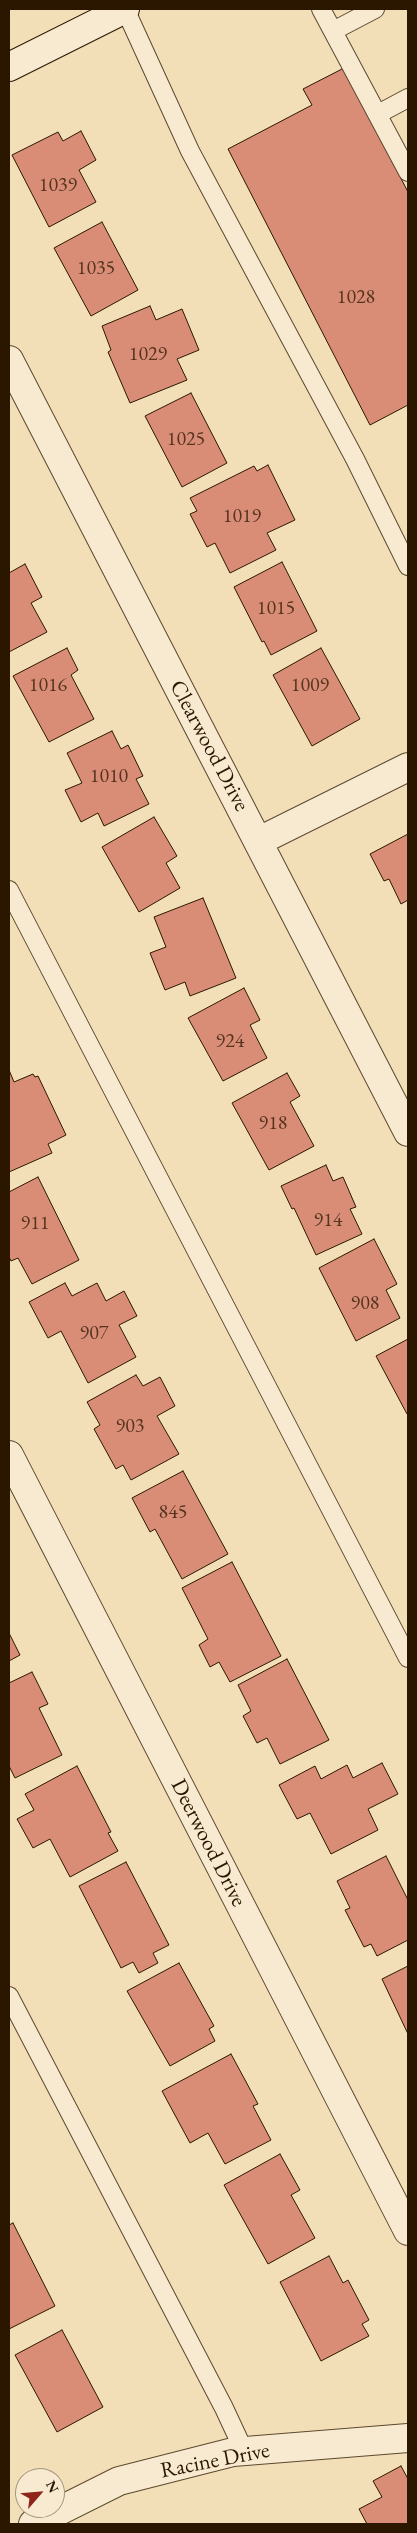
<!DOCTYPE html>
<html>
<head>
<meta charset="utf-8">
<style>
  body { margin:0 }
  #map { position:relative; width:417px; height:2533px; overflow:hidden; background:#f2dfb8; font-family:"EB Garamond",serif }
  canvas { display:block }
  .frame { position:absolute; inset:0; border:10px solid #2b1700; pointer-events:none }
  .north { position:absolute; left:15px; top:2468px; width:50px; height:50px; box-sizing:border-box; background:#f7ead1; border:1px solid #a5967d; border-radius:50%; rotate:63deg; font-size:14px; font-weight:700; line-height:20px; text-align:center; color:#2b1700 }
  .north::after { content:''; display:block; margin:auto; width:18px; height:22px; background:#8f2418; clip-path:polygon(50% 0,100% 100%,50% 72%,0 100%) }
</style>
</head>
<body>
<div id="map">
<canvas width="417" height="2533"></canvas>
<div class="frame"></div>
<div class="north">N</div>
</div>
<script>
const g = document.querySelector('canvas').getContext('2d');
g.lineJoin = 'round';
function paint(path, color) {
  g.fillStyle = color;
  g.fill(path, 'evenodd');
}
function toPath(rows) {
  const path = new Path2D();
  for (const r of rows) {
    path.moveTo(r[0], r[1]);
    for (let i = 2; i < r.length; i += 2) path.lineTo(r[i], r[i + 1]);
  }
  return path;
}
function trace(path, color, width, dash) {
  g.strokeStyle = color;
  g.lineWidth = width;
  g.lineCap = dash ? 'butt' : 'round';
  g.setLineDash(dash || []);
  g.stroke(path);
}
function write(font, color, halo, rows, align = 'center') {
  g.font = font + ' "EB Garamond",serif';
  g.lineWidth = 4.5;
  g.setLineDash([]);
  g.textBaseline = 'middle';
  g.strokeStyle = halo;
  g.fillStyle = color;
  for (const [text, x, y, turn = 0] of rows) {
    g.save();
    g.translate(x, y);
    g.rotate((+turn || 0) * Math.PI / 180);
    g.textAlign = isNaN(turn) ? turn : align;
    if (halo) g.strokeText(text, 0, 0);
    g.fillText(text, 0, 0);
    g.restore();
  }
}
const building = toPath([
  [344,68,408,192,408,405,370,425,228,149,312,105,303,89,344,68],
  [81,131,96,160,79,170,96,202,49,227,12,155,58,132,63,141,81,131],
  [102,222,138,290,91,316,54,248,102,222],
  [150,306,156,320,182,309,199,350,177,359,187,380,130,403,108,352,111,350,102,326,150,306],
  [191,393,227,463,182,487,145,416,191,393],
  [268,465,295,520,267,533,276,550,230,573,215,543,207,547,190,514,197,511,190,498,254,466,257,471,268,465],
  [282,562,317,631,271,655,264,641,262,642,234,587,282,562],
  [25,564,42,597,31,603,47,632,9,652,9,573,25,564],
  [67,648,78,670,71,675,94,719,49,742,13,676,67,648],
  [321,648,360,719,312,746,273,675,321,648],
  [112,731,121,749,128,745,143,776,136,779,149,804,104,826,98,813,81,822,65,790,82,783,67,753,112,731],
  [154,817,177,856,166,863,180,888,139,912,102,847,154,817],
  [408,834,408,900,401,904,389,879,384,881,370,854,408,834],
  [203,898,236,978,190,996,185,982,165,990,150,953,166,947,154,917,203,898],
  [244,988,260,1020,250,1025,267,1058,223,1081,188,1018,244,988],
  [9,1070,14,1082,33,1074,35,1077,38,1076,66,1135,48,1144,52,1153,9,1172,9,1070],
  [287,1073,300,1096,290,1102,314,1146,269,1170,232,1103,287,1073],
  [326,1165,333,1181,343,1177,356,1207,350,1209,362,1234,316,1255,294,1208,292,1209,281,1186,326,1165],
  [38,1177,79,1260,32,1284,18,1258,11,1261,9,1257,9,1192,38,1177],
  [374,1239,397,1284,386,1290,400,1318,356,1341,319,1268,374,1239],
  [65,1283,72,1296,97,1283,106,1301,124,1291,137,1316,119,1325,136,1357,88,1383,61,1331,48,1338,29,1302,65,1283],
  [408,1339,408,1414,407,1414,376,1356,408,1339],
  [136,1375,143,1386,160,1377,175,1406,157,1416,179,1454,131,1480,123,1465,116,1469,94,1429,100,1425,87,1402,136,1375],
  [183,1471,228,1554,182,1579,155,1529,150,1532,132,1498,183,1471],
  [232,1562,281,1656,230,1682,219,1662,210,1667,199,1645,208,1639,182,1588,232,1562],
  [9,1633,20,1655,9,1661,9,1633],
  [287,1659,329,1740,280,1764,267,1738,257,1743,243,1716,251,1711,238,1685,287,1659],
  [32,1672,48,1704,39,1708,62,1755,15,1778,9,1766,9,1683,32,1672],
  [382,1763,398,1794,368,1809,378,1830,331,1854,310,1813,297,1819,279,1785,315,1766,321,1779,347,1765,353,1778,382,1763],
  [77,1766,111,1832,108,1833,118,1851,70,1877,50,1839,33,1848,17,1819,34,1810,25,1794,77,1766],
  [386,1856,408,1900,408,1940,377,1956,371,1944,364,1947,345,1910,350,1908,337,1881,386,1856],
  [126,1862,169,1945,153,1953,158,1963,139,1973,133,1962,121,1968,79,1886,126,1862],
  [179,1963,214,2026,209,2029,215,2041,170,2066,127,1991,179,1963],
  [408,1966,408,2034,382,1979,408,1966],
  [231,2054,258,2104,253,2106,271,2140,225,2164,208,2133,190,2143,162,2091,231,2054],
  [280,2154,300,2190,291,2195,315,2238,268,2264,224,2185,280,2154],
  [13,2223,55,2306,9,2329,9,2225,13,2223],
  [329,2256,343,2283,348,2280,369,2320,362,2324,369,2336,321,2361,280,2282,329,2256],
  [62,2330,103,2407,57,2432,15,2355,62,2330],
  [401,2466,408,2479,408,2524,367,2524,359,2509,382,2497,373,2481,401,2466]
]);
paint(building, '#d98d77');
trace(building, '#2b1700', 1);
const service = toPath([
  [125,9,190,151,355,459,408,566],
  [321,9,408,172],
  [333,31,375,9],
  [378,114,408,98],
  [9,890,408,1658],
  [9,1996,224,2408,244,2451]
]);
const minor = toPath([
  [9,360,408,1132],
  [259,841,408,767],
  [9,1455,408,2231]
]);
const tertiary = toPath([
  [33,2524,119,2481,233,2452,408,2438]
]);
const secondary = toPath([
  [9,67,125,9]
]);
trace(service, '#5d492e', 20);
trace(minor, '#5d492e', 30);
trace(tertiary, '#5d492e', 30);
trace(secondary, '#2b1700', 30);
trace(service, '#f7ead1', 18);
trace(minor, '#f7ead1', 28);
trace(tertiary, '#f7ead1', 28);
trace(secondary, '#f7ead1', 28);
write('20px', '#56341e', null, [
  ["1039",58,186],
  ["1035",96,269],
  ["1028",356,298],
  ["1029",148,355],
  ["1025",186,440],
  ["1019",242,517],
  ["1015",276,609],
  ["1016",48,686],
  ["1009",310,686],
  ["1010",109,777],
  ["924",230,1042],
  ["918",273,1124],
  ["914",328,1221],
  ["911",35,1224],
  ["908",365,1304],
  ["907",94,1334],
  ["903",130,1427],
  ["845",173,1513]
]);
write('22px', '#2b1700', '#f7ead1', [
  ["Clearwood Drive",209,746,62],
  ["Deerwood Drive",208,1843,63],
  ["Racine Drive",215,2461,-11]
]);
</script>
</body>
</html>
